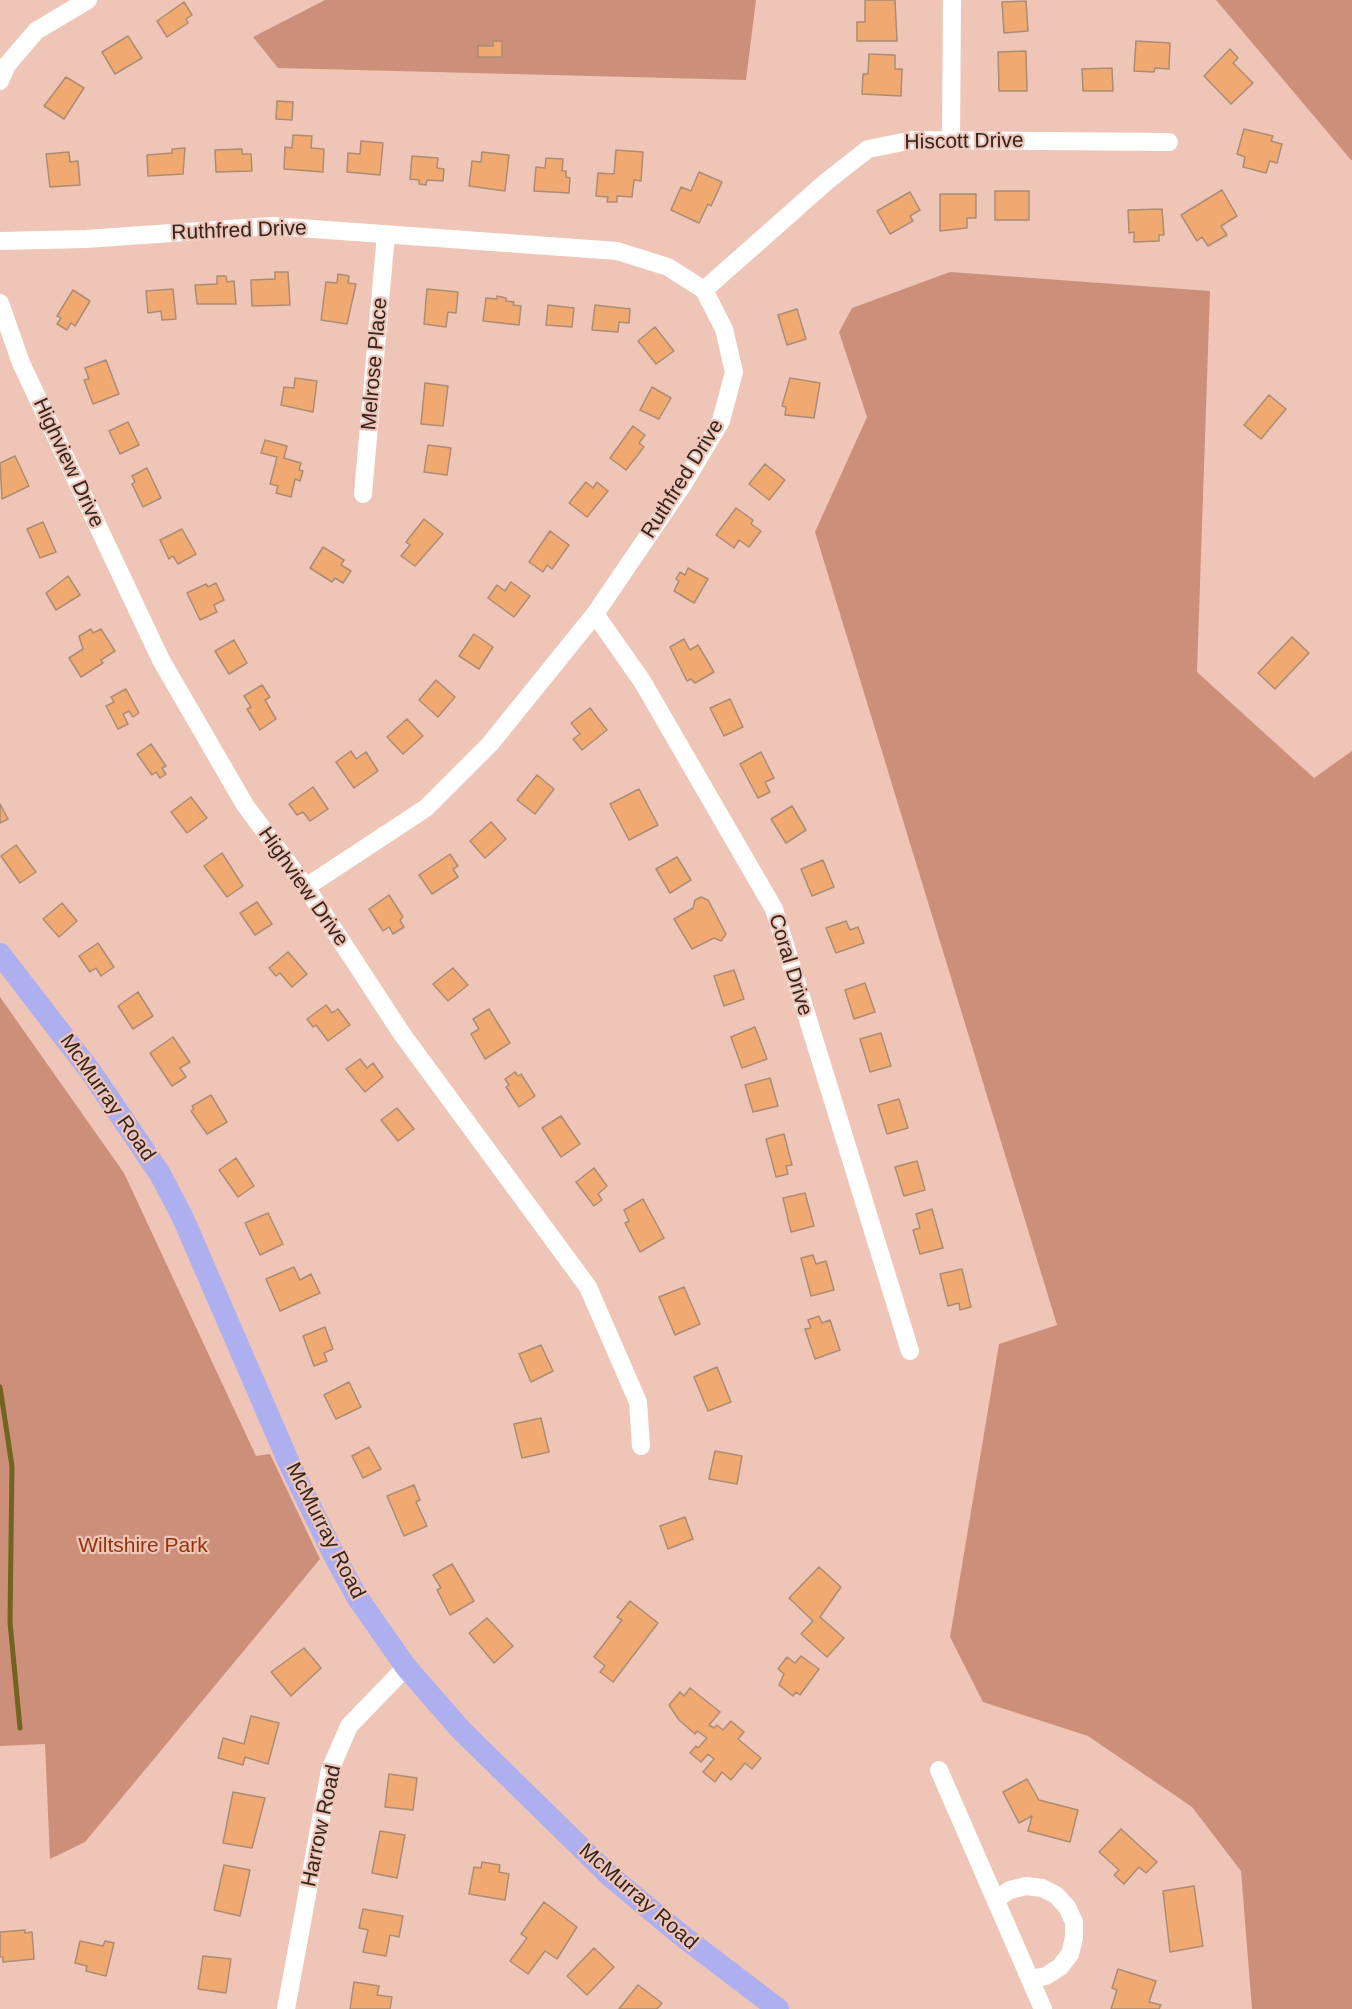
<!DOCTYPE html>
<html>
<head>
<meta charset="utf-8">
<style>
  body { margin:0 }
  canvas { display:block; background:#efc5b7 }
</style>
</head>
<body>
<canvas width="1352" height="2009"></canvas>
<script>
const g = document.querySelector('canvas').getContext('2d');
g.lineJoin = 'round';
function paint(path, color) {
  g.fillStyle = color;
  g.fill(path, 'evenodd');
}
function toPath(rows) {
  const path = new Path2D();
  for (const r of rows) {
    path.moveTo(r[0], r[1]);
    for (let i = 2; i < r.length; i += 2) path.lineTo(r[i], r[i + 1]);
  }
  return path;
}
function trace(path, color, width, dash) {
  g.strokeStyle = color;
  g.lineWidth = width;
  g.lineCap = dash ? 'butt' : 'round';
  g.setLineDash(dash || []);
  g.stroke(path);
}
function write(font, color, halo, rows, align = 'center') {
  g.font = font + ' Helvetica,sans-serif';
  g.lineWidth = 4.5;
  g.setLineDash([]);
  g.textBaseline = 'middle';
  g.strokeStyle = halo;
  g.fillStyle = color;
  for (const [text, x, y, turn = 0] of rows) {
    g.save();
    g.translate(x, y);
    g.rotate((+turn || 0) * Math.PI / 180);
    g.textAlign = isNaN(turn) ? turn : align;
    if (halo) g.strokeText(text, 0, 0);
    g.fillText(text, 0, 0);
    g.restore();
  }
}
paint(toPath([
  [325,0,756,0,746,80,278,68,253,37],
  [1216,0,1352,0,1352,160,1351,160],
  [950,272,1210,291,1197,672,1314,778,1352,751,1352,2009,1252,2009,1241,1871,1192,1807,1088,1736,983,1702,950,1637,999,1344,1057,1325,815,532,867,417,839,332,852,308],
  [0,997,124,1173,256,1456,270,1454,320,1559,85,1842,50,1859,45,1744,0,1746]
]), '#cc8f7a');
trace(toPath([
  [0,1387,12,1466,10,1622,20,1728]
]), '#726320', 5);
const building = toPath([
  [865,0,895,0,897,41,857,41,857,22,865,22,865,0],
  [1026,1,1028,31,1004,33,1002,2,1026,1],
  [184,2,192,15,186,19,188,23,167,37,157,21,184,2],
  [128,36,142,58,115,74,102,52,128,36],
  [493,41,502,41,502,57,478,57,478,46,493,46,493,41],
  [1136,41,1170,43,1169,69,1155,68,1154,72,1134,71,1136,41],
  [1230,49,1238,58,1233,63,1253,83,1231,104,1204,76,1230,49],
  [1026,51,1027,91,999,91,998,52,1026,51],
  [869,54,895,55,895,69,902,69,901,96,862,94,863,74,868,74,869,54],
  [1112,68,1113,91,1083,91,1082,69,1112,68],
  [66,77,84,88,64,119,44,106,66,77],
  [277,101,293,102,292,120,276,119,277,101],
  [1244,129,1273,136,1271,141,1282,144,1277,163,1270,161,1266,173,1243,167,1245,157,1237,154,1244,129],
  [293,135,312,136,311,148,324,149,323,172,284,169,285,147,292,148,293,135],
  [361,141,383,143,380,175,347,172,348,153,360,154,361,141],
  [185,148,183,174,148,176,147,155,172,153,172,149,185,148],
  [242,149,242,154,251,154,252,171,216,172,215,150,242,149],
  [616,150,643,152,641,181,634,180,632,197,617,196,617,202,607,202,608,197,596,196,598,173,614,174,616,150],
  [69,152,70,162,78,161,80,185,50,187,46,154,69,152],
  [482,152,509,155,505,191,469,186,472,161,481,162,482,152],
  [412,156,438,158,437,168,444,169,443,181,427,180,426,185,419,184,419,180,410,179,412,156],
  [546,158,563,159,562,171,566,171,566,177,570,178,569,193,534,191,536,167,545,168,546,158],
  [699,172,722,182,711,206,708,204,699,223,671,210,681,187,691,191,699,172],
  [1222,190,1237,216,1221,226,1227,235,1208,246,1202,237,1197,241,1181,215,1222,190],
  [995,191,1029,191,1029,220,995,220,995,191],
  [910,192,920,210,910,216,913,221,890,234,877,211,910,192],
  [940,194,976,194,976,218,967,218,967,228,940,231,940,194],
  [1162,209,1164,235,1159,235,1159,241,1134,242,1134,232,1129,233,1128,210,1162,209],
  [275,272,288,272,290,305,252,306,251,280,275,279,275,272],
  [338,274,349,276,348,283,356,284,347,324,321,320,326,282,337,283,338,274],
  [217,276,226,276,227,282,234,281,236,304,197,304,195,285,217,284,217,276],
  [173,289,176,319,162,320,161,311,148,313,146,291,173,289],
  [427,289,458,292,456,313,448,312,446,327,424,324,427,289],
  [73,290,90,301,75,326,71,323,67,330,57,324,61,318,57,316,73,290],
  [497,296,506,298,506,301,514,302,513,305,521,306,519,325,483,321,486,298,497,299,497,296],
  [548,305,574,308,572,327,546,325,548,305],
  [595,305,630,309,629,323,619,322,618,332,592,330,595,305],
  [797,309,806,339,787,345,778,315,797,309],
  [655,327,674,351,656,364,638,341,655,327],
  [106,360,119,394,93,404,84,380,89,379,85,368,106,360],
  [295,378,317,381,313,412,281,405,284,387,294,388,295,378],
  [790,378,820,383,814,418,785,415,786,407,782,406,790,378],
  [425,383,448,386,443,426,421,424,425,383],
  [652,387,671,398,659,419,640,410,652,387],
  [1269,395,1286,409,1261,439,1244,425,1269,395],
  [128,422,139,445,120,454,109,431,128,422],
  [633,426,645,435,639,443,644,447,626,470,610,458,633,426],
  [265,440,287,446,284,458,301,463,299,470,303,471,300,481,295,479,291,497,276,493,278,486,270,484,277,457,261,453,265,440],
  [428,445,451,448,447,475,424,472,428,445],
  [15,456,29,486,2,499,0,463,15,456],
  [765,464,785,480,769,500,749,484,765,464],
  [147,468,161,498,143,507,132,484,135,482,132,476,147,468],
  [586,482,593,488,597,482,608,491,587,517,569,503,586,482],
  [736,508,753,520,751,524,761,531,749,547,739,540,734,548,716,535,736,508],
  [424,519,443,534,415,566,401,556,410,545,406,542,424,519],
  [43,522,56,552,40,558,27,529,43,522],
  [182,529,196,554,178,564,173,556,169,559,160,540,182,529],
  [550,531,569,545,552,569,547,565,543,572,529,562,550,531],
  [323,547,344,560,341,565,351,571,343,583,335,578,332,582,310,568,323,547],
  [688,568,708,579,694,603,674,591,679,581,676,579,680,572,685,575,688,568],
  [68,576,80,595,56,610,46,593,68,576],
  [511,582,530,596,514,617,488,598,497,585,505,591,511,582],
  [216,583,224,600,214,605,217,612,200,620,187,593,206,584,208,587,216,583],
  [91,629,93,633,101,629,115,651,101,660,103,663,81,677,69,658,83,649,79,636,91,629],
  [474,634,493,647,479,669,459,656,474,634],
  [1292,637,1309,653,1275,689,1258,673,1292,637],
  [684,639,690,650,698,645,714,672,695,683,691,679,687,681,670,647,684,639],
  [234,640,247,663,229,674,215,651,234,640],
  [436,680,455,697,438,717,419,700,436,680],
  [262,685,270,697,265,700,276,719,260,730,247,709,251,707,244,696,262,685],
  [126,689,139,713,133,717,129,711,123,714,128,724,118,729,106,706,114,702,111,697,126,689],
  [730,699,743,727,724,736,710,708,730,699],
  [590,708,607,730,582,750,573,739,580,734,571,723,590,708],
  [407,719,423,736,403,754,387,737,407,719],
  [151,744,166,766,162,768,166,774,160,778,156,772,152,775,137,754,151,744],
  [351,751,356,759,366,752,378,771,354,788,336,762,351,751],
  [761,752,774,778,765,782,770,792,758,798,740,764,761,752],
  [537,775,554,789,535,814,517,800,537,775],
  [313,787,328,809,310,821,303,812,297,815,289,804,313,787],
  [639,789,658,825,629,840,610,804,639,789],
  [191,797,207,818,187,833,171,812,191,797],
  [0,804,8,819,0,823,0,804],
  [792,806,806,830,786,843,771,819,792,806],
  [491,822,506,839,485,858,470,841,491,822],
  [16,845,36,872,20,883,1,856,16,845],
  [222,853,243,886,227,897,204,866,222,853],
  [450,854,458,866,453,869,458,877,432,894,419,875,450,854],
  [677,857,691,880,670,893,656,869,677,857],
  [823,860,834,887,812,896,801,869,823,860],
  [389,895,403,917,400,920,404,927,393,934,389,927,383,931,369,909,389,895],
  [701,897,708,900,726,934,721,941,714,938,692,949,674,919,693,908,695,900,701,897],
  [257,902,272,924,255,935,240,913,257,902],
  [62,903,77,921,59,937,43,919,62,903],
  [846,921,850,930,858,927,864,943,836,953,826,928,846,921],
  [98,943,114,967,101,976,96,968,90,972,79,956,98,943],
  [288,952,307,974,292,987,280,973,276,976,269,968,288,952],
  [453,968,468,985,448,1001,433,984,453,968],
  [734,970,744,999,724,1006,714,976,734,970],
  [865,983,875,1012,854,1019,845,990,865,983],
  [138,992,153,1016,133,1029,118,1006,138,992],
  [326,1005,332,1013,338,1009,350,1025,328,1041,316,1025,313,1027,307,1019,326,1005],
  [489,1009,510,1043,485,1059,471,1034,479,1029,473,1019,489,1009],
  [755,1027,767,1059,742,1068,731,1037,755,1027],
  [881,1033,891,1066,870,1072,860,1039,881,1033],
  [173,1037,190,1062,180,1068,186,1077,172,1086,150,1053,173,1037],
  [360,1059,367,1068,373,1063,383,1077,365,1092,346,1069,360,1059],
  [515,1072,518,1076,521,1074,535,1096,519,1107,506,1087,509,1085,505,1079,515,1072],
  [770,1078,778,1106,753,1112,745,1085,770,1078],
  [211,1095,227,1122,207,1134,191,1111,194,1109,192,1106,211,1095],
  [899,1099,908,1128,887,1134,878,1105,899,1099],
  [397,1108,414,1129,398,1141,381,1120,397,1108],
  [561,1116,580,1144,561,1157,542,1128,561,1116],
  [784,1134,792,1165,786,1166,788,1174,776,1177,766,1139,784,1134],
  [236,1158,254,1186,238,1197,219,1170,236,1158],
  [917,1161,925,1190,904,1196,895,1167,917,1161],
  [594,1168,607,1186,598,1194,602,1200,594,1206,576,1182,594,1168],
  [805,1193,814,1226,791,1232,783,1198,805,1193],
  [643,1199,664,1238,640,1252,625,1223,629,1221,624,1210,643,1199],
  [932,1209,943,1248,920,1254,913,1230,920,1228,916,1214,932,1209],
  [268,1213,283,1244,260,1255,245,1223,268,1213],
  [813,1255,816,1264,826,1261,834,1290,811,1296,801,1258,813,1255],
  [294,1267,300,1280,311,1274,320,1293,280,1311,266,1279,294,1267],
  [962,1269,971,1307,960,1310,959,1303,948,1306,940,1274,962,1269],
  [684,1287,700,1324,675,1335,659,1297,684,1287],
  [819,1316,822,1323,830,1320,840,1350,815,1359,805,1329,811,1328,808,1320,819,1316],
  [325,1327,333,1349,324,1353,327,1361,314,1366,303,1336,325,1327],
  [541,1345,553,1371,531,1382,519,1354,541,1345],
  [717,1367,731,1402,708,1411,694,1377,717,1367],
  [349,1382,361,1407,336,1419,324,1395,349,1382],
  [541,1418,549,1452,522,1458,514,1424,541,1418],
  [369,1447,381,1469,363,1478,352,1456,369,1447],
  [715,1451,742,1456,737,1484,709,1479,715,1451],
  [414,1485,420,1500,416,1502,427,1526,404,1536,387,1496,414,1485],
  [685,1517,693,1539,668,1549,660,1526,685,1517],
  [452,1564,474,1601,450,1615,437,1590,441,1588,433,1575,452,1564],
  [819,1567,841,1587,820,1617,844,1638,827,1657,801,1634,813,1621,789,1598,819,1567],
  [630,1601,658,1623,613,1682,600,1672,605,1666,594,1657,622,1620,617,1617,630,1601],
  [487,1618,513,1646,494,1663,469,1633,487,1618],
  [304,1648,321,1668,291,1696,271,1672,304,1648],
  [801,1656,819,1669,800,1695,796,1692,793,1696,779,1685,784,1674,778,1669,787,1657,795,1663,801,1656],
  [690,1688,720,1712,709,1725,714,1728,717,1725,723,1730,731,1721,744,1732,738,1739,761,1758,752,1769,745,1763,731,1780,722,1772,715,1782,703,1772,714,1759,708,1754,701,1762,690,1753,696,1746,698,1748,707,1738,697,1731,695,1734,679,1720,669,1705,680,1692,684,1696,690,1688],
  [251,1716,279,1723,268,1764,245,1757,243,1765,218,1758,223,1738,244,1744,251,1716],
  [389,1774,417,1778,413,1810,385,1807,389,1774],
  [1027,1779,1039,1800,1078,1810,1070,1842,1028,1831,1032,1816,1019,1823,1003,1792,1027,1779],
  [233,1792,265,1798,252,1848,223,1843,233,1792],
  [1121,1829,1157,1862,1146,1873,1139,1867,1124,1884,1114,1875,1119,1870,1099,1852,1121,1829],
  [380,1831,405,1835,397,1878,372,1873,380,1831],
  [482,1862,500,1865,499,1872,509,1874,505,1900,469,1894,474,1867,481,1868,482,1862],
  [224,1865,250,1870,240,1916,214,1910,224,1865],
  [1194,1886,1203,1946,1170,1952,1163,1891,1194,1886],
  [544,1902,577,1927,557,1959,545,1951,528,1974,510,1961,527,1938,521,1934,544,1902],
  [363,1909,403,1916,399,1937,390,1935,386,1956,363,1952,368,1930,359,1928,363,1909],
  [25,1930,25,1933,32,1932,34,1959,3,1962,3,1957,0,1957,0,1932,25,1930],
  [80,1941,103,1946,105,1941,114,1943,106,1976,86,1971,87,1966,75,1963,80,1941],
  [594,1948,614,1967,587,1995,567,1976,594,1948],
  [203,1956,231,1959,226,1993,198,1989,203,1956],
  [1118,1969,1156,1981,1149,2002,1161,2005,1159,2009,1111,2009,1117,1990,1112,1988,1118,1969],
  [354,1982,379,1986,377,1995,392,1997,390,2009,350,2009,354,1982],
  [638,1985,662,2003,657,2009,619,2009,638,1985]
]);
paint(building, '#efa971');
trace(building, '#ac8c74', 1.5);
trace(toPath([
  [0,81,7,65,36,31,88,0],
  [951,140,952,0],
  [0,241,86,239,272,226,617,251,668,267,704,290,724,329,734,372,721,421,684,483,595,614,490,744,426,808,306,887],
  [704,290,826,182,868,149,913,140,1169,142],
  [0,303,21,363,161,660,245,805,306,887,402,1034,588,1287,638,1402,641,1446],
  [363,494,386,234],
  [595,614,642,681,774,909,910,1351],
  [939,1770,1043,2009],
  [996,1899,1010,1890,1026,1886,1042,1888,1056,1895,1067,1907,1074,1922,1074,1938,1070,1954,1060,1967,1046,1976,1030,1979],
  [286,2009,330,1770,349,1726,406,1667]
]), '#fff', 18);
trace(toPath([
  [0,954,91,1072,160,1174,183,1218,290,1465,335,1557,357,1597,406,1667,461,1730,610,1876,681,1935,778,2009]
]), '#adafee', 22);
write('21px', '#34251f', '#efc5b7', [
  ["Hiscott Drive",964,142,-1],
  ["Ruthfred Drive",239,231,-2],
  ["Melrose Place",375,364,-85],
  ["Highview Drive",68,463,65],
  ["Ruthfred Drive",683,479,-58],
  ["Highview Drive",303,887,55],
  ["Coral Drive",790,965,73],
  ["McMurray Road",107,1098,55],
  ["McMurray Road",325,1531,63],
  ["Harrow Road",322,1826,-78],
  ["McMurray Road",638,1897,41]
]);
write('21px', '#94330a', '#efc5b7', [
  ["Wiltshire Park",143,1546]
]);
</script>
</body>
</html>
